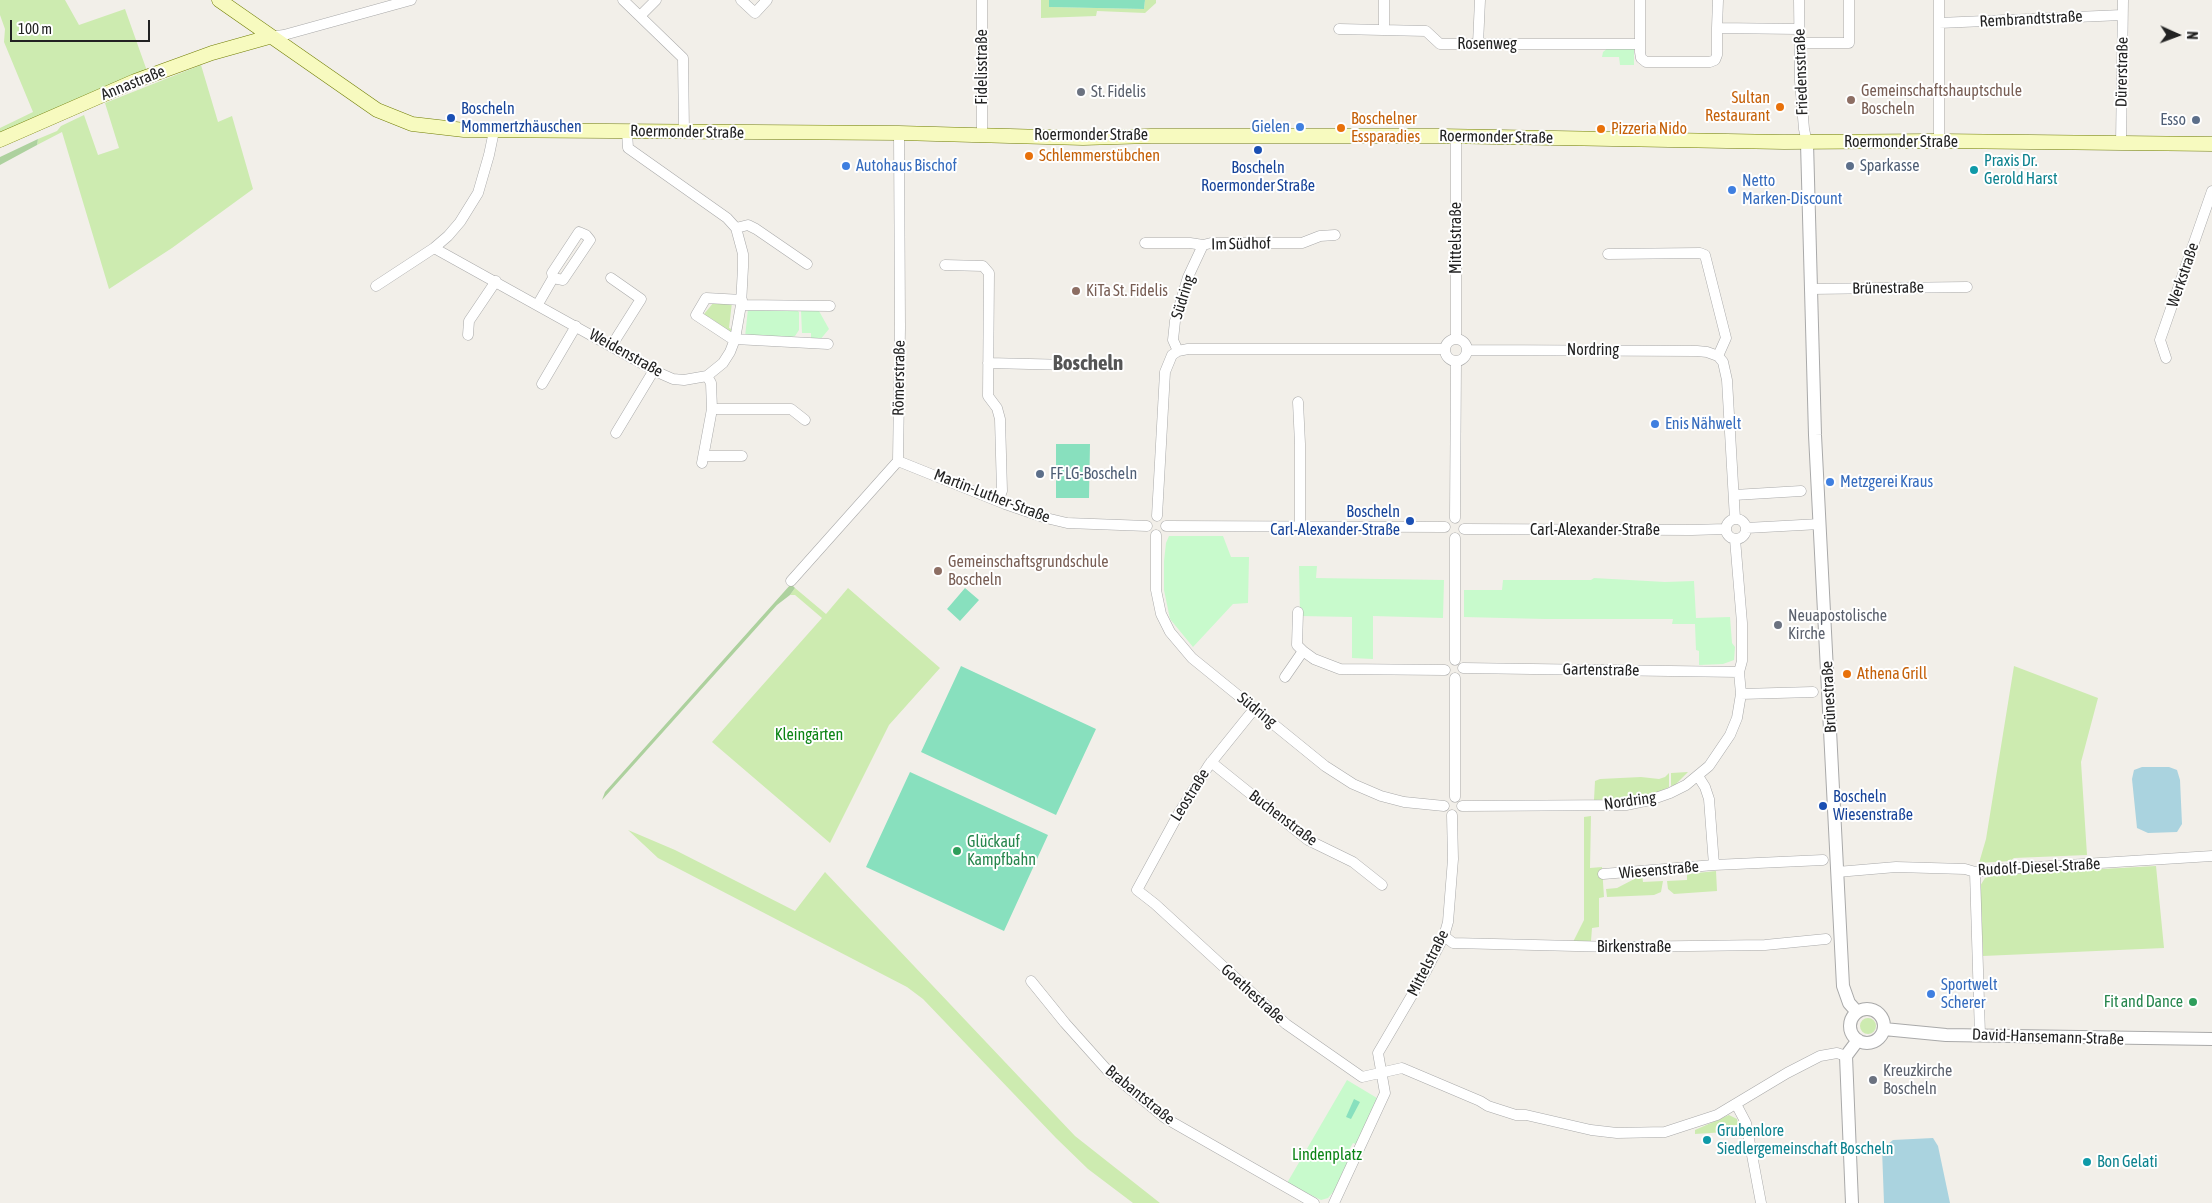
<!DOCTYPE html>
<html>
<head>
<meta charset="utf-8">
<style>
  body { margin:0 }
  #map { position:relative; width:2212px; height:1203px; overflow:hidden; background:#f2efe9; font-family:"Asap Condensed",sans-serif }
  canvas { display:block }
  .north { position:absolute; left:2152px; top:10px; width:50px; height:50px; -webkit-text-stroke:4px #fff; paint-order:stroke; rotate:92deg; font-size:14px; font-weight:700; line-height:20px; text-align:center; color:#222 }
  .north::after { content:''; display:block; margin:auto; width:18px; height:22px; background:#222; clip-path:polygon(50% 0,100% 100%,50% 72%,0 100%) }
  .scale { position:absolute; left:10px; top:20px; width:140px; height:22px; box-sizing:border-box; border:2px solid #222; border-top:0; padding-left:6px; font-size:15px; line-height:18px; white-space:nowrap; color:#222; -webkit-text-stroke:4px #fff; paint-order:stroke }
</style>
</head>
<body>
<div id="map">
<canvas width="2212" height="1203"></canvas>
<div class="north">N</div>
<div class="scale">100 m</div>
</div>
<script>
const g = document.querySelector('canvas').getContext('2d');
g.lineJoin = 'round';
function paint(path, color) {
  g.fillStyle = color;
  g.fill(path, 'evenodd');
}
function toPath(rows) {
  const path = new Path2D();
  for (const r of rows) {
    if (r.length === 3) {
      path.moveTo(r[0] + r[2], r[1]);
      path.arc(r[0], r[1], r[2], 0, 2 * Math.PI);
      continue;
    }
    path.moveTo(r[0], r[1]);
    for (let i = 2; i < r.length; i += 2) path.lineTo(r[i], r[i + 1]);
  }
  return path;
}
function trace(path, color, width, dash) {
  g.strokeStyle = color;
  g.lineWidth = width;
  g.lineCap = dash ? 'butt' : 'round';
  g.setLineDash(dash || []);
  g.stroke(path);
}
function write(font, color, halo, rows, align = 'center') {
  g.font = font + ' "Asap Condensed",sans-serif';
  g.lineWidth = 4;
  g.setLineDash([]);
  g.textBaseline = 'middle';
  g.strokeStyle = halo;
  g.fillStyle = color;
  for (const [text, x, y, turn = 0] of rows) {
    g.save();
    g.translate(x, y);
    g.rotate((+turn || 0) * Math.PI / 180);
    g.textAlign = isNaN(turn) ? turn : align;
    if (halo) g.strokeText(text, 0, 0);
    g.fillText(text, 0, 0);
    g.restore();
  }
}
paint(toPath([
  [0,0,65,0,79,25,125,9,147,71,0,135,0,128,33,112,4,42,5,29,0,15],
  [1041,0,1049,0,1049,7,1144,9,1145,0,1156,0,1156,3,1145,13,1097,11,1096,16,1041,18],
  [201,65,218,122,232,116,253,189,172,248,109,289,62,132,37,145,38,139,57,131,61,126,84,115,98,155,119,148,105,103],
  [714,302,732,302,729,328,734,330,733,333,728,334,729,331,709,317,707,319,705,317,704,314],
  [795,588,826,614,848,588,940,668,889,725,830,843,712,742,822,618,795,595,790,595],
  [2014,666,2098,698,2081,762,2087,855,2014,858,2010,861,1979,863,1986,839],
  [1688,772,1675,785,1671,786,1671,773],
  [1669,773,1669,787,1661,791,1635,798,1594,800,1595,781,1600,779,1641,777,1659,779,1665,777],
  [1591,816,1590,868,1602,867,1604,897,1599,898,1599,927,1592,928,1591,941,1573,942,1584,920,1584,817],
  [628,830,675,850,795,911,825,872,1075,1136,1160,1203,1133,1203,1088,1169,1056,1138,923,999,907,987,658,858],
  [2156,866,2164,948,1983,956,1980,886,1985,878,1996,875],
  [1716,871,1717,891,1674,894,1668,889,1667,881,1687,880,1687,874],
  [1642,875,1643,882,1663,881,1661,892,1654,895,1607,897,1606,889,1617,888],
  [1868,1026,8],
  [1729,1115,1737,1119,1739,1131,1695,1134,1695,1130]
]), '#cdebb0');
paint(toPath([
  [38,139,37,145,0,165,0,157],
  [791,584,795,588,790,595,777,605,602,800,605,792]
]), '#add19e');
paint(toPath([
  [1609,47,1634,47,1634,65,1620,65,1619,57,1602,57,1603,52],
  [748,309,796,310,799,312,799,330,795,336,791,337,745,337],
  [801,310,819,311,829,329,819,341,811,342,811,333,802,333],
  [1169,536,1223,536,1231,557,1249,557,1248,603,1233,604,1193,647,1170,619,1164,590,1164,561,1166,543],
  [1299,566,1317,566,1316,578,1444,580,1443,618,1373,616,1373,659,1352,658,1352,617,1300,616],
  [1594,578,1665,582,1694,581,1696,618,1730,617,1732,643,1735,647,1734,660,1723,664,1699,665,1699,651,1696,650,1695,624,1672,624,1673,619,1545,619,1464,617,1464,590,1502,590,1503,580,1591,580],
  [1347,1080,1377,1098,1356,1144,1353,1143,1348,1152,1351,1154,1334,1191,1328,1198,1321,1200,1287,1183]
]), '#c8facc');
paint(toPath([
  [1049,0,1145,0,1144,9,1049,7],
  [1056,444,1090,444,1089,498,1056,498],
  [965,588,979,600,960,621,947,609],
  [961,666,1096,729,1056,815,921,752],
  [910,772,1048,835,1004,931,866,867],
  [1354,1099,1360,1102,1351,1119,1346,1117]
]), '#88e0be');
paint(toPath([
  [2142,767,2169,767,2177,770,2180,780,2182,824,2177,832,2148,833,2137,828,2132,779,2134,770],
  [1933,1138,1938,1146,1950,1203,1884,1203,1882,1149,1893,1140]
]), '#aad3df');
const minor = toPath([
  [623,0,683,58,684,132],
  [741,0,755,13,767,0],
  [1640,0,1640,52,1641,58,1646,62,1710,62,1715,60,1717,55,1717,28,1799,29],
  [1799,0,1800,81,1804,129,1807,143],
  [640,16,656,0],
  [1939,23,2122,15],
  [1384,28,1384,0],
  [1717,28,1718,0],
  [1339,29,1426,31,1440,44,1640,44],
  [269,37,284,35,411,0],
  [1800,43,1849,43,1849,0],
  [1478,44,1480,0],
  [982,134,982,0],
  [1939,141,1939,0],
  [2121,144,2123,0],
  [736,228,748,225,756,229,807,264],
  [1145,243,1190,243,1203,245,1211,243,1302,243,1320,236,1335,235],
  [434,248,657,372,673,379,684,380,707,376,723,363,730,352,735,339,741,305,743,267,743,254,736,228,727,218,628,148,627,132],
  [1608,254,1700,253,1705,255,1726,338,1718,356],
  [945,265,983,266,989,273,988,396,997,408,1000,419,1002,491,998,501],
  [611,278,641,299,612,345],
  [376,286,434,248,448,236,460,222,478,193,489,155,494,131],
  [1810,289,1967,287],
  [538,304,553,278,563,280,590,240,586,235,579,232,552,273,553,278],
  [741,305,830,306],
  [468,335,469,321,496,281],
  [735,339,828,344],
  [1456,339,1456,137],
  [1456,350,11],
  [734,340,696,315,706,298,742,300],
  [1467,350,1697,351,1707,352,1718,356,1723,362,1727,380,1735,519],
  [1178,351,1173,340,1175,321,1188,277,1203,245],
  [2166,358,2160,340,2212,191],
  [988,363,1071,365],
  [542,384,576,326],
  [1298,402,1300,444,1300,527],
  [712,409,791,409,805,420],
  [616,433,654,370],
  [704,456,742,456],
  [898,461,1005,504,1046,518,1067,523,1147,526],
  [702,463,712,409,711,383,707,376],
  [1734,495,1801,491],
  [1157,516,1165,372,1172,355,1178,351,1188,349,1445,349],
  [1455,518,1456,361],
  [1736,529,10],
  [1166,526,1445,527],
  [1746,528,1820,524],
  [1464,529,1692,530,1725,529],
  [1156,535,1156,590,1161,614,1170,632,1192,658,1325,766,1353,784,1381,796,1404,802,1444,806],
  [791,581,898,461,900,328,899,133],
  [1298,612,1297,645,1303,651],
  [1455,660,1455,538],
  [1463,668,1739,672],
  [1285,677,1303,651,1314,659,1340,669,1445,670],
  [1741,694,1813,692],
  [1255,708,1209,765,1179,813,1137,890,1155,904,1286,1024,1362,1077,1402,1068,1480,1101,1488,1106,1516,1115,1526,1115,1591,1130,1617,1133,1665,1132,1717,1115,1787,1073,1820,1056,1837,1053,1846,1056],
  [1211,762,1308,840,1353,862,1382,885],
  [1698,776,1705,787,1709,799,1714,865],
  [1455,797,1455,678],
  [1462,806,1626,805,1650,800,1670,793,1686,785,1709,766,1730,735,1737,718,1741,694,1739,672,1742,661,1742,623,1735,539],
  [1837,872,1896,867,1965,869,1975,872,1988,870,2212,856],
  [1975,872,1980,1035],
  [1603,874,1714,865,1823,860],
  [1444,936,1453,943,1616,947,1765,945,1826,939],
  [1031,981,1065,1023,1108,1071,1165,1118,1314,1203],
  [1736,1104,1746,1123,1761,1203],
  [1334,1203,1385,1093,1378,1053,1425,973,1444,936,1448,922,1453,859,1452,815]
]);
const tertiary = toPath([
  [1807,143,1815,435,1843,986,1849,1003,1857,1012],
  [1867,1026,17],
  [1884,1029,1946,1035,2212,1039],
  [1852,1203,1846,1056,1858,1040]
]);
const secondary = toPath([
  [219,0,377,110,412,124,464,130,899,133,1083,138,1151,136,1440,136,1784,142,1939,141,2212,144],
  [0,140,135,81,212,53,269,37]
]);
trace(minor, '#a9a9a9', 11);
trace(tertiary, '#a9a9a9', 14);
trace(secondary, '#707d05', 15);
trace(minor, '#fff', 10);
trace(tertiary, '#fff', 12);
trace(secondary, '#f7fabf', 14);
for (const [x, y, r, color] of [
  [1081,92,5,"#6b7280"],
  [1851,100,5,"#8d6e63"],
  [1780,107,5,"#e8710a"],
  [451,118,5,"#1a4fb4"],
  [2196,120,5,"#5c6f8a"],
  [1300,127,5,"#3f7fe0"],
  [1341,128,5,"#e8710a"],
  [1601,129,5,"#e8710a"],
  [1258,150,5,"#1a4fb4"],
  [1029,156,5,"#e8710a"],
  [846,166,5,"#3f7fe0"],
  [1850,166,5,"#5c6f8a"],
  [1974,170,5,"#0f9aa8"],
  [1732,190,5,"#3f7fe0"],
  [1076,291,5,"#8d6e63"],
  [1655,424,5,"#3f7fe0"],
  [1040,474,5,"#5c6f8a"],
  [1830,482,5,"#3f7fe0"],
  [1410,521,5,"#1a4fb4"],
  [938,571,5,"#8d6e63"],
  [1778,625,5,"#6b7280"],
  [1847,674,5,"#e8710a"],
  [1823,806,5,"#1a4fb4"],
  [957,851,5,"#2e9e5b"],
  [1931,994,5,"#3f7fe0"],
  [2193,1002,5,"#2e9e5b"],
  [1873,1080,5,"#6b7280"],
  [1707,1140,5,"#0f9aa8"],
  [2087,1162,5,"#0f9aa8"]
]) {
  const dot = new Path2D();
  dot.arc(x, y, r, 0, 2 * Math.PI);
  g.fillStyle = color;
  g.fill(dot);
  trace(dot, '#fff', 2);
}
write('16px', '#222', '#fff', [
  ["Rembrandtstraße",2031,19,-3],
  ["Rosenweg",1487,44],
  ["Fidelisstraße",982,67,-90],
  ["Friedensstraße",1801,72,-92],
  ["Dürerstraße",2122,72,-89],
  ["Annastraße",133,83,-22],
  ["Roermonder Straße",687,132,1],
  ["Roermonder Straße",1091,135],
  ["Roermonder Straße",1496,137,1],
  ["Roermonder Straße",1901,142],
  ["Mittelstraße",1456,238,-90],
  ["Im Südhof",1241,244,-1],
  ["Werkstraße",2183,275,-71],
  ["Brünestraße",1888,288,-1],
  ["Südring",1183,297,-73],
  ["Nordring",1593,350],
  ["Weidenstraße",626,353,29],
  ["Römerstraße",899,378,-89],
  ["Martin-Luther-Straße",992,496,21],
  ["Carl-Alexander-Straße",1595,530],
  ["Gartenstraße",1601,670,1],
  ["Brünestraße",1829,697,-93],
  ["Südring",1257,710,39],
  ["Leostraße",1190,795,-58],
  ["Nordring",1630,801,-8],
  ["Buchenstraße",1283,818,37],
  ["Rudolf-Diesel-Straße",2039,867,-3],
  ["Wiesenstraße",1659,870,-5],
  ["Birkenstraße",1634,947],
  ["Mittelstraße",1428,963,-63],
  ["Goethestraße",1253,994,42],
  ["David-Hansemann-Straße",2048,1037,2],
  ["Brabantstraße",1140,1095,39]
]);
write('16px', '#785e54', '#fff', [
  ["Gemeinschaftshauptschule",1861,91],
  ["Boscheln",1861,109],
  ["KiTa St. Fidelis",1086,291],
  ["Gemeinschaftsgrundschule",948,562],
  ["Boscheln",948,580]
], 'left');
write('16px', '#5b616d', '#fff', [
  ["St. Fidelis",1091,92],
  ["Neuapostolische",1788,616],
  ["Kirche",1788,634],
  ["Kreuzkirche",1883,1071],
  ["Boscheln",1883,1089]
], 'left');
write('16px', '#c56008', '#fff', [
  ["Sultan",1770,98,"right"],
  ["Restaurant",1770,116,"right"],
  ["Boschelner",1351,119],
  ["Essparadies",1351,137],
  ["Pizzeria Nido",1611,129],
  ["Schlemmerstübchen",1039,156],
  ["Athena Grill",1857,674]
], 'left');
write('16px', '#164399', '#fff', [
  ["Boscheln",461,109],
  ["Mommertzhäuschen",461,127],
  ["Boscheln",1258,168,"center"],
  ["Roermonder Straße",1258,186,"center"],
  ["Boscheln",1400,512,"right"],
  ["Carl-Alexander-Straße",1400,530,"right"],
  ["Boscheln",1833,797],
  ["Wiesenstraße",1833,815]
], 'left');
write('16px', '#4e5e75', '#fff', [
  ["Esso",2186,120,"right"],
  ["Sparkasse",1860,166],
  ["FF LG-Boscheln",1050,474]
], 'left');
write('16px', '#366cbe', '#fff', [
  ["Gielen",1290,127,"right"],
  ["Autohaus Bischof",856,166],
  ["Netto",1742,181],
  ["Marken-Discount",1742,199],
  ["Enis Nähwelt",1665,424],
  ["Metzgerei Kraus",1840,482],
  ["Sportwelt",1941,985],
  ["Scherer",1941,1003]
], 'left');
write('16px', '#0d838f', '#fff', [
  ["Praxis Dr.",1984,161],
  ["Gerold Harst",1984,179],
  ["Grubenlore",1717,1131],
  ["Siedlergemeinschaft Boscheln",1717,1149],
  ["Bon Gelati",2097,1162]
], 'left');
write('16px', '#0c8416', '#fff', [
  ["Kleingärten",809,735],
  ["Lindenplatz",1327,1155]
]);
write('16px', '#27864d', '#fff', [
  ["Glückauf",967,842],
  ["Kampfbahn",967,860],
  ["Fit and Dance",2183,1002,"right"]
], 'left');
write('bold 21px', '#555', '#fff', [
  ["Boscheln",1088,363]
]);
</script>
</body>
</html>
